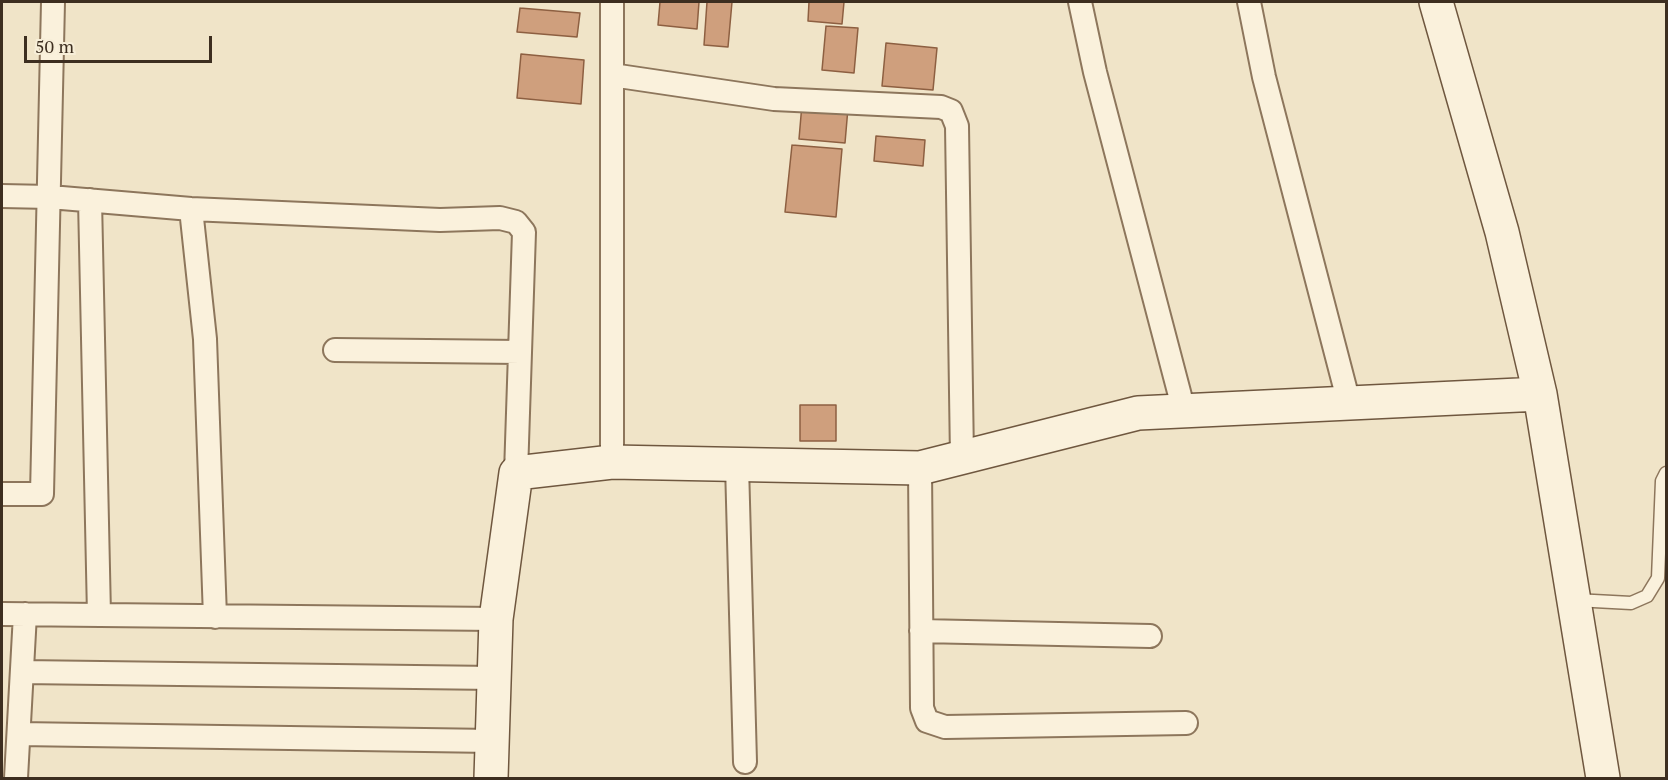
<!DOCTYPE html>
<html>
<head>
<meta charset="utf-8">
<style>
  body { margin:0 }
  #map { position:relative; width:1668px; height:780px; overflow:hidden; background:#f0e4c8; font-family:"PT Serif",serif }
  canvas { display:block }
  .frame { position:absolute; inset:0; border:3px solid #3d2e20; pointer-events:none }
  .scale { position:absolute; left:24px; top:36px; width:188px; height:27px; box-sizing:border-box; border:3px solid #3d2e20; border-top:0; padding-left:8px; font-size:18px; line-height:21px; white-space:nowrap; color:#3d2e20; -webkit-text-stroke:4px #f7eed8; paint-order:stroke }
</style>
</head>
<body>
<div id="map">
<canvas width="1668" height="780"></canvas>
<div class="frame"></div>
<div class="scale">50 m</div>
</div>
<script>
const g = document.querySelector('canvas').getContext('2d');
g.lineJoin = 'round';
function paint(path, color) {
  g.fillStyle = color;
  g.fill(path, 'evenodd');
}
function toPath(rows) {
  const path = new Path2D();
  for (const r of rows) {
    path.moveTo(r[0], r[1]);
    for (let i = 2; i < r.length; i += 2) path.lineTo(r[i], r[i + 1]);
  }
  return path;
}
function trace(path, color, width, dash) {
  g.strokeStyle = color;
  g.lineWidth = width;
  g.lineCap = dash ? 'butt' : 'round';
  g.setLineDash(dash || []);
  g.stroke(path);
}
const building = toPath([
  [660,2,699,2,697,29,658,25,660,2],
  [707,2,732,2,728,47,704,45,707,2],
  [809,2,844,2,842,24,808,21,809,2],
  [520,8,580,13,577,37,517,32,520,8],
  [826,26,858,28,854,73,822,70,826,26],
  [886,43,937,48,933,90,882,86,886,43],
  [521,54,584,60,581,104,517,98,521,54],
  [802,104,848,108,845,143,799,139,802,104],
  [876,136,925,140,923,166,874,161,876,136],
  [792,145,842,149,836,217,785,212,792,145],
  [800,405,836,405,836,441,800,441,800,405]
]);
paint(building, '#cf9f7d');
trace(building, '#8d5f41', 1.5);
const lane = toPath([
  [1575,600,1631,603,1647,596,1658,578,1662,481,1666,473]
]);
const street = toPath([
  [1080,2,1095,72,1184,411],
  [1249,2,1264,77,1349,403],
  [612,75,774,99,941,107,951,111,957,126,962,458],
  [2,196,50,197,191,209,440,220,500,218,516,222,524,232,516,473],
  [90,200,99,615],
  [191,209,205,339,215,617],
  [335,350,520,352],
  [612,462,612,2],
  [737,465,745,762],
  [920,468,922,708,927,721,945,727,1186,723],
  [2,494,42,494,53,2],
  [2,614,496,619],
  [921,631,1150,636],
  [22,672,494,678],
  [19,734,492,741],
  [16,778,25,614]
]);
const secondary = toPath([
  [1436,2,1502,232,1540,394,1603,778],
  [491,778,496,619,516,473,612,462,920,468,1138,413,1540,394]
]);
trace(lane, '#8d765c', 15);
trace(street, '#8d765c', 26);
trace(secondary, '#6f573f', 36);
trace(lane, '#faf1dc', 12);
trace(street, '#faf1dc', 22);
trace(secondary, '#faf1dc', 33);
</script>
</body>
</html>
